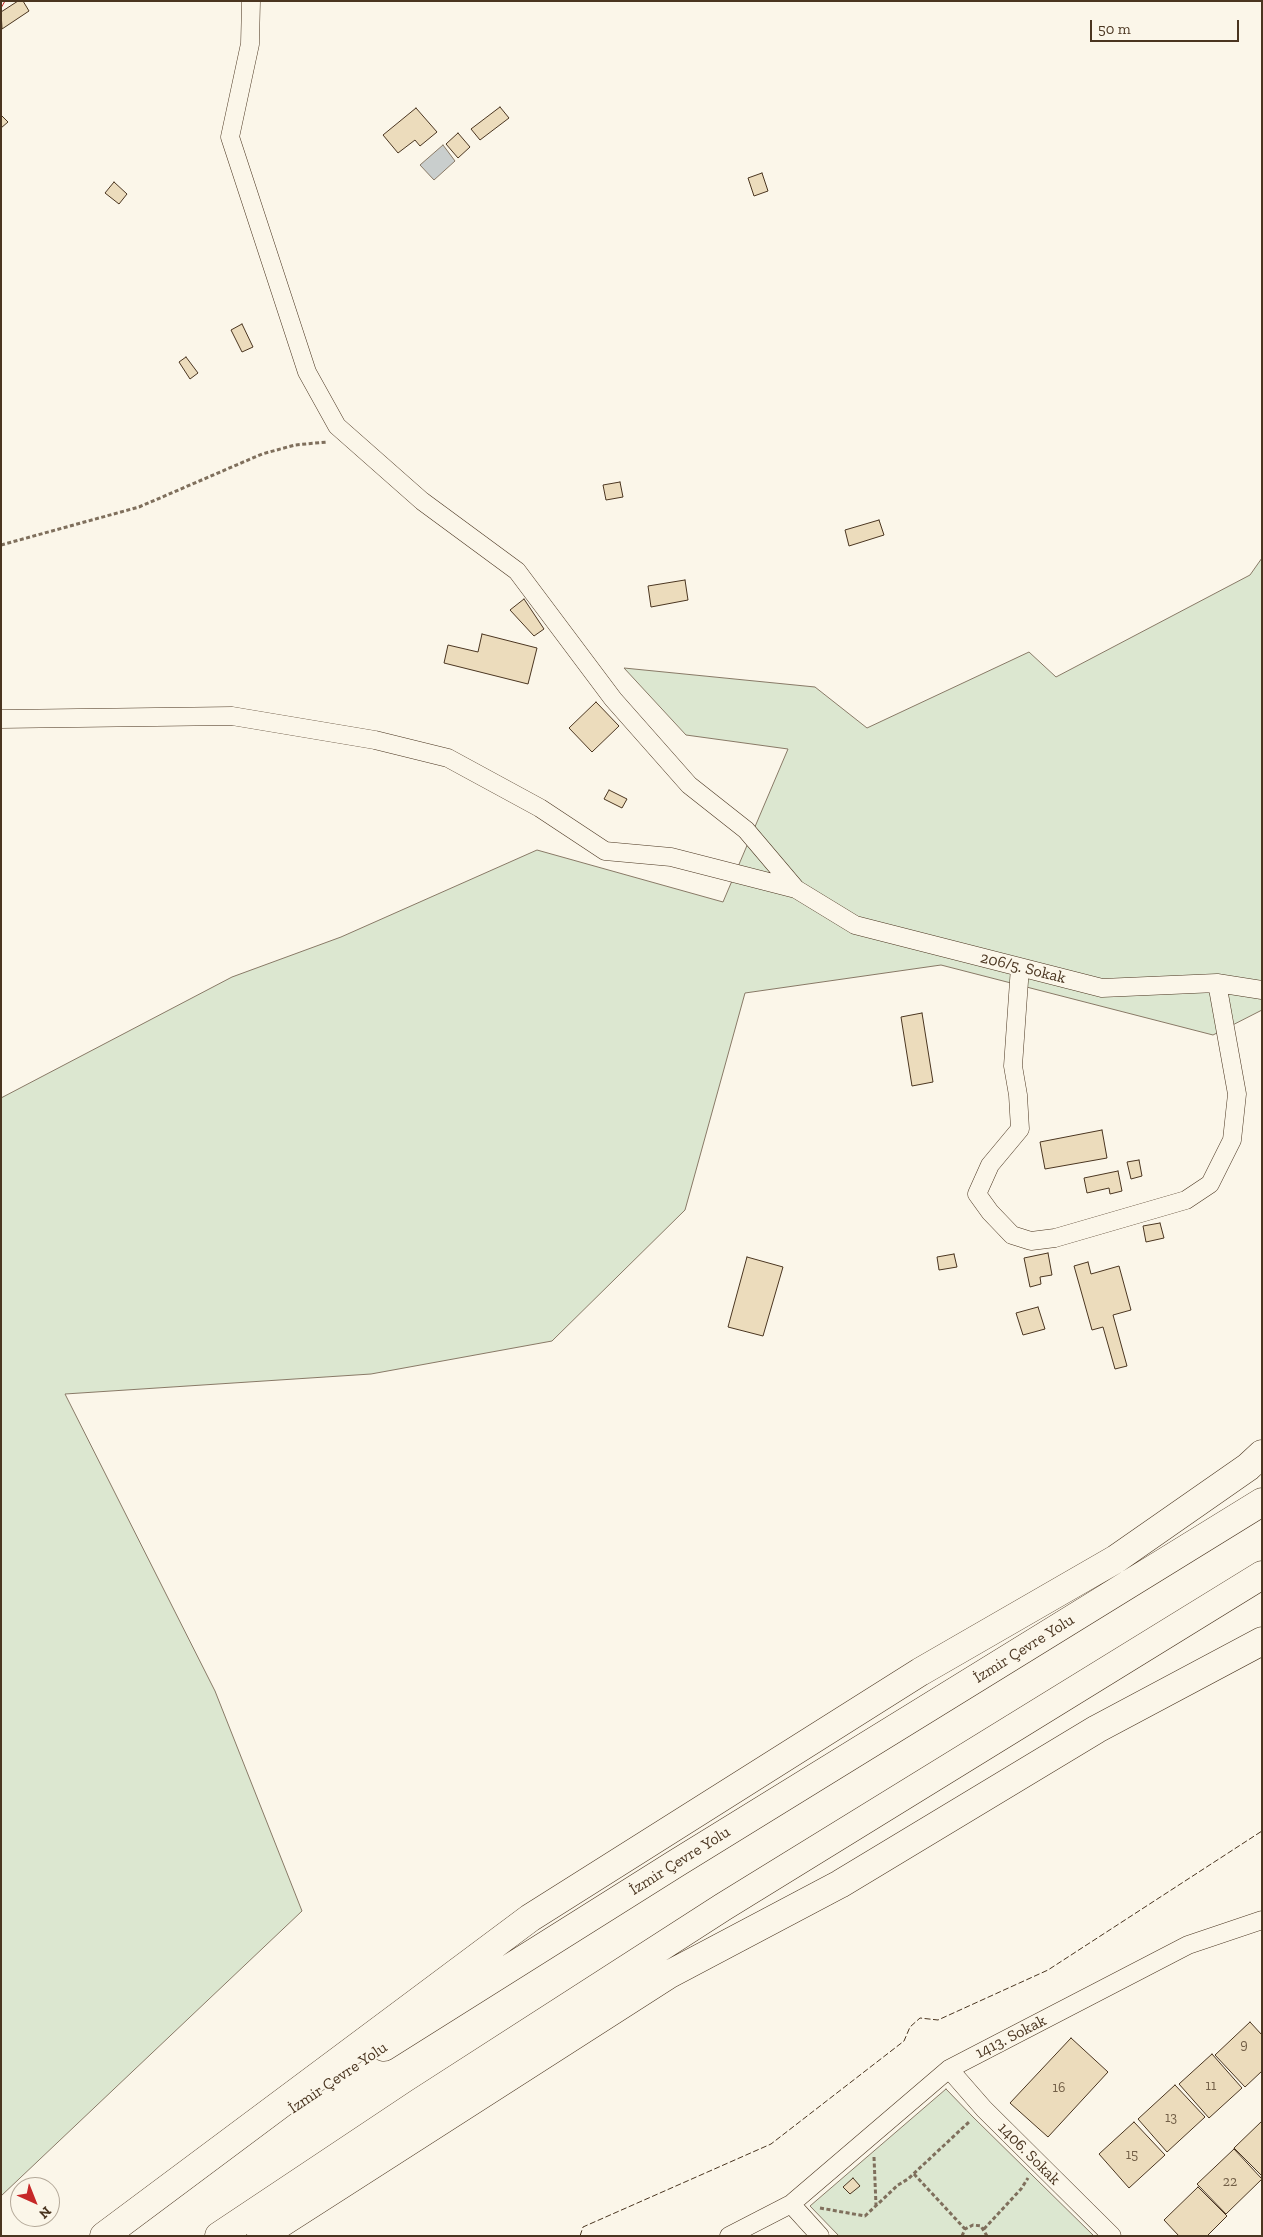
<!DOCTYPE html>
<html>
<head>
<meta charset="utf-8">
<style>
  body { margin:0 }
  #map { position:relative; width:1263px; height:2237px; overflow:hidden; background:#fbf6e9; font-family:"Zilla Slab",serif }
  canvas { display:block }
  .frame { position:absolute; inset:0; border:2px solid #4a3520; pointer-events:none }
  .north { position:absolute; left:10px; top:2177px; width:50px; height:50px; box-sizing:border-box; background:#fbf6e9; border:1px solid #b4a999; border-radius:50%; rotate:136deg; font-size:14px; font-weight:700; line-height:20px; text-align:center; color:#4a3520 }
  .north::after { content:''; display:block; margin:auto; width:18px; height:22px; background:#c62828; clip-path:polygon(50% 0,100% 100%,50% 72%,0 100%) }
  .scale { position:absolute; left:1090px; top:20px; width:149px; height:22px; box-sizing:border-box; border:2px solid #4a3520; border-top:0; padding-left:6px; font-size:15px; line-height:18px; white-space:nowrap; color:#4a3520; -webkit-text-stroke:4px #fbf6e9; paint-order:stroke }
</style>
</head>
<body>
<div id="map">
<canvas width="1263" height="2237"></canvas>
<div class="frame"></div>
<div class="north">N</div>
<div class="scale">50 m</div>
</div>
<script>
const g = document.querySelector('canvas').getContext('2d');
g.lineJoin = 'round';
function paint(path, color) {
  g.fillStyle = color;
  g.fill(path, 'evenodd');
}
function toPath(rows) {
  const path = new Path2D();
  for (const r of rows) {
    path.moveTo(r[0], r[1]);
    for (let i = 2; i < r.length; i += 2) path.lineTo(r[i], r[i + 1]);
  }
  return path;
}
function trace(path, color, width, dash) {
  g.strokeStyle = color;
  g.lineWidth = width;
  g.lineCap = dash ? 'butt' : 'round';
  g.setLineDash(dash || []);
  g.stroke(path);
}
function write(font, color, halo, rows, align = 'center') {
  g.font = font + ' "Zilla Slab",serif';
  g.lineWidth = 4;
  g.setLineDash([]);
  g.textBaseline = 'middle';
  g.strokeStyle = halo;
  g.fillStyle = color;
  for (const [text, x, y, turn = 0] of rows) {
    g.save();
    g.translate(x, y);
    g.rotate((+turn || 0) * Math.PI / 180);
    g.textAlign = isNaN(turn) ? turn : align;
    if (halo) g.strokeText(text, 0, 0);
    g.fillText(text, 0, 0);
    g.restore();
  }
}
const green = toPath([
  [1262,558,1262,1010,1213,1035,941,965,745,993,685,1210,552,1341,371,1374,65,1394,215,1691,302,1911,1,2196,1,1098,232,977,341,937,537,850,723,902,788,749,686,735,624,668,815,687,867,728,1029,652,1056,677,1250,575,1262,558],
  [946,2089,973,2117,1094,2236,839,2236,810,2206,946,2089]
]);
paint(green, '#dce7d0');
trace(green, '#887966', 1);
const water = toPath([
  [443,145,455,161,434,180,420,165,443,145]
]);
paint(water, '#c9cecd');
trace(water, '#887966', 1);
const building = toPath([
  [18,1,23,1,29,11,2,29,1,12,18,1],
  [500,107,509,118,480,140,471,129,500,107],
  [416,108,437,132,420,146,415,140,398,153,383,135,416,108],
  [1,115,8,122,1,128,1,115],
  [458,133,470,147,458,158,446,144,458,133],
  [762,173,768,191,754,196,748,178,762,173],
  [114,182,127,194,119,204,105,193,114,182],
  [242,324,253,347,242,352,231,330,242,324],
  [186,357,198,373,190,379,179,362,186,357],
  [620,482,623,497,606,500,603,485,620,482],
  [879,520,884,535,849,546,845,530,879,520],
  [685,580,688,600,651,607,648,586,685,580],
  [524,599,544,629,534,636,510,610,524,599],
  [482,634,537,648,528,684,444,663,448,645,478,652,482,634],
  [596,702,619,726,592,752,569,728,596,702],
  [609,790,627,799,622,808,604,799,609,790],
  [922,1013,933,1082,912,1086,901,1017,922,1013],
  [1102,1130,1107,1158,1045,1169,1040,1142,1102,1130],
  [1139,1160,1142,1176,1131,1179,1127,1162,1139,1160],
  [1118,1171,1122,1191,1110,1194,1109,1188,1087,1193,1084,1178,1118,1171],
  [1160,1223,1164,1238,1146,1242,1143,1226,1160,1223],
  [1048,1253,1052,1275,1040,1277,1041,1284,1030,1287,1024,1258,1048,1253],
  [954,1254,957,1267,939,1270,937,1257,954,1254],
  [747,1257,783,1267,763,1336,728,1327,747,1257],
  [1088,1262,1091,1274,1119,1266,1131,1310,1113,1315,1127,1366,1115,1369,1103,1327,1092,1330,1074,1266,1088,1262],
  [1038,1307,1045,1329,1023,1335,1016,1313,1038,1307],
  [1250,2022,1262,2035,1262,2071,1245,2087,1215,2055,1250,2022],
  [1071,2038,1108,2072,1048,2137,1010,2103,1071,2038],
  [1212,2054,1242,2088,1209,2118,1179,2084,1212,2054],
  [1175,2085,1205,2117,1167,2152,1138,2119,1175,2085],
  [1262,2121,1262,2176,1234,2148,1262,2121],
  [1134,2122,1165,2155,1129,2188,1099,2154,1134,2122],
  [1234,2149,1262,2179,1226,2214,1197,2184,1234,2149],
  [853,2178,860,2186,850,2194,843,2187,853,2178],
  [1198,2187,1227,2216,1207,2236,1179,2236,1164,2220,1198,2187]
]);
paint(building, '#ecdcbc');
trace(building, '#4a3520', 1);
const street = toPath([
  [251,1,250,44,230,137,307,372,337,426,422,501,517,571,613,699,689,785,746,830,796,889],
  [1,719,232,716,375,740,448,758,540,808,605,851,671,857,796,889,855,925,1102,988,1217,983,1262,990],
  [1020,967,1013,1066,1018,1095,1020,1129,990,1165,977,1194,990,1212,1012,1235,1031,1241,1055,1238,1186,1200,1210,1184,1232,1140,1237,1094,1217,983],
  [949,2069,984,2109,1112,2236],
  [791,2204,820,2236],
  [729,2236,791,2204,949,2069,1188,1945,1262,1920]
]);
const highway = toPath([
  [384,2047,675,1864,1262,1502],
  [104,2236,530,1918,920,1672,1116,1559,1248,1467,1262,1454],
  [219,2236,420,2102,723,1907,1262,1575],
  [261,2236,668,1975,840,1884,1097,1729,1262,1641]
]);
trace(street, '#4a3520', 19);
trace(highway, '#4a3520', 29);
trace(toPath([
  [1,545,139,507,262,454,295,445,327,442],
  [874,2157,876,2205],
  [914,2174,965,2229],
  [820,2208,865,2216,898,2185,908,2179,970,2121],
  [984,2229,1021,2189,1028,2178],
  [962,2236,965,2229,973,2225,981,2226,987,2236]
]), '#7f6f5c', 3, [4, 2.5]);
trace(street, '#fbf6e9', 18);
trace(highway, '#fbf6e9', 28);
trace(toPath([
  [580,2236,583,2227,771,2144,904,2041,910,2027,920,2018,938,2020,1048,1970,1262,1831]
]), '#4a3520', 1, [6, 2.5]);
trace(toPath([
  [1,8,5,1]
]), '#c62828', 1, [18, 4, 2.5, 4]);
write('14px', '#725f47', null, [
  ["9",1244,2045],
  ["11",1211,2086],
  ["16",1059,2088],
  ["13",1171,2118],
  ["15",1132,2155],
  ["22",1230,2182]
]);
write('16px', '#4a3520', '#fbf6e9', [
  ["206/5. Sokak",1023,968,14],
  ["İzmir Çevre Yolu",1024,1649,-32],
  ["İzmir Çevre Yolu",680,1861,-32],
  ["1413. Sokak",1011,2037,-27],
  ["İzmir Çevre Yolu",338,2078,-34],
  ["1406. Sokak",1029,2154,45]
]);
</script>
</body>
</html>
